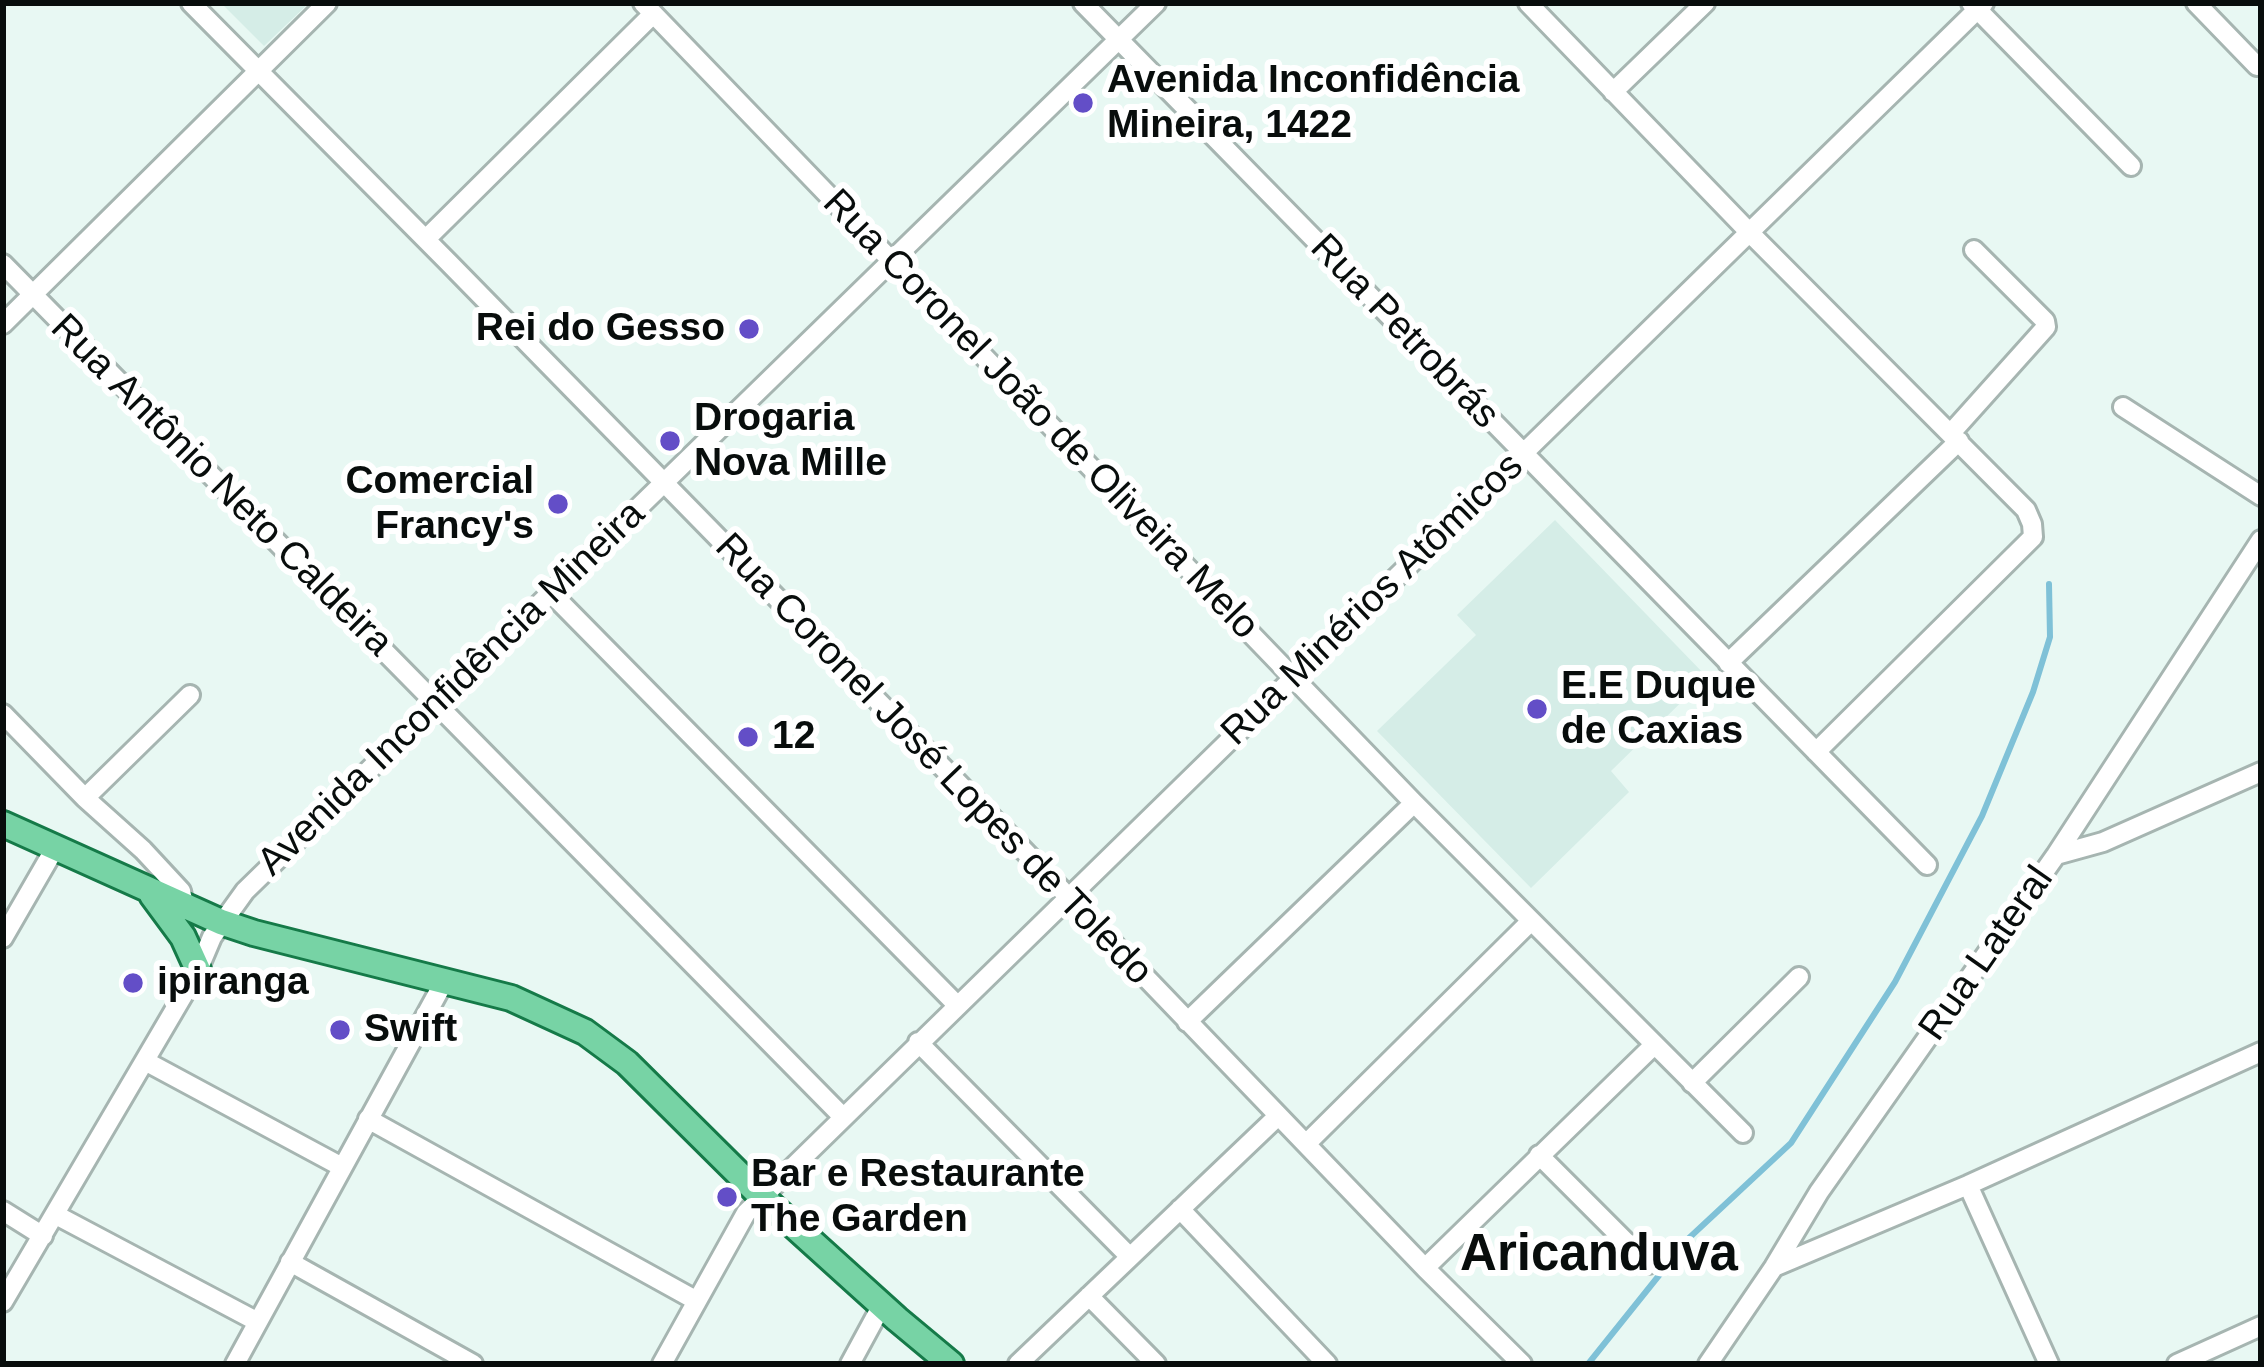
<!DOCTYPE html>
<html>
<head>
<meta charset="utf-8">
<style>
  body { margin:0 }
  #map { position:relative; width:2264px; height:1367px; overflow:hidden; background:#e8f8f3; font-family:Arial,sans-serif }
  canvas { display:block }
  .frame { position:absolute; inset:0; border:6px solid #080d0c; pointer-events:none }
</style>
</head>
<body>
<div id="map">
<canvas width="2264" height="1367"></canvas>
<div class="frame"></div>
</div>
<script>
const g = document.querySelector('canvas').getContext('2d');
g.lineJoin = 'round';
function paint(path, color) {
  g.fillStyle = color;
  g.fill(path, 'evenodd');
}
function toPath(rows) {
  const path = new Path2D();
  for (const r of rows) {
    path.moveTo(r[0], r[1]);
    for (let i = 2; i < r.length; i += 2) path.lineTo(r[i], r[i + 1]);
  }
  return path;
}
function trace(path, color, width, dash) {
  g.strokeStyle = color;
  g.lineWidth = width;
  g.lineCap = dash ? 'butt' : 'round';
  g.setLineDash(dash || []);
  g.stroke(path);
}
function write(font, color, halo, rows, align = 'center') {
  g.font = font + ' Arial,sans-serif';
  g.lineWidth = 12;
  g.setLineDash([]);
  g.textBaseline = 'middle';
  g.strokeStyle = halo;
  g.fillStyle = color;
  for (const [text, x, y, turn = 0] of rows) {
    g.save();
    g.translate(x, y);
    g.rotate((+turn || 0) * Math.PI / 180);
    g.textAlign = isNaN(turn) ? turn : align;
    if (halo) g.strokeText(text, 0, 0);
    g.fillText(text, 0, 0);
    g.restore();
  }
}
paint(toPath([
  [221,3,309,3,264,46],
  [1555,520,1707,677,1611,771,1629,792,1531,888,1377,731,1476,635,1457,615]
]), '#d5ede7');
trace(toPath([
  [1588,1364,1689,1238,1791,1143,1895,982,1982,816,2033,692,2050,637,2049,584]
]), '#7fc1d7', 6);
const minor = toPath([
  [191,3,449,263,1006,832,1425,1268,1522,1364],
  [643,3,1414,803,1743,1133],
  [1083,3,1927,865],
  [1528,3,1750,233,2026,510,2032,524,2033,537,1816,752],
  [1971,3,2131,166],
  [2196,3,2257,66],
  [1613,92,1705,3],
  [426,239,653,14],
  [3,264,843,1117],
  [3,324,327,3],
  [2123,407,2261,496],
  [1951,433,2046,327,2045,321,1974,250],
  [550,592,957,1005],
  [1728,663,1959,441],
  [3,714,85,798,143,850,181,891,184,905],
  [85,798,190,695],
  [2056,855,2103,842,2261,772],
  [3,938,55,848],
  [1187,1022,1414,803],
  [918,1042,1130,1257],
  [145,1061,342,1167],
  [1692,1083,1799,977],
  [368,1119,697,1301],
  [1306,1144,1530,922],
  [1539,1155,1648,1264],
  [1968,1185,2049,1364],
  [1180,1209,1327,1364],
  [3,1211,43,1236],
  [56,1215,258,1322],
  [290,1262,473,1364],
  [1774,1267,1968,1185,2261,1052],
  [1425,1268,1654,1045],
  [1089,1296,1156,1364],
  [3,1302,198,970,212,937,245,891,1156,3],
  [235,1364,445,980],
  [662,1364,746,1213,1984,3],
  [850,1364,882,1305],
  [1018,1364,1278,1116],
  [1708,1364,1774,1267,1819,1192,2056,855,2261,540],
  [2177,1364,2261,1326]
]);
const major = toPath([
  [3,824,221,922,254,933,511,998,585,1032,627,1063,762,1197,897,1319,951,1364],
  [152,895,183,937,198,970]
]);
trace(minor, '#a6b5b1', 24);
trace(major, '#157a48', 30);
trace(minor, '#fff', 18);
trace(major, '#77d3a5', 24);
for (const [x, y, r, color] of [
  [1083,103,12,"#634ec7"],
  [749,329,12,"#634ec7"],
  [670,441,12,"#634ec7"],
  [558,504,12,"#634ec7"],
  [1537,709,12,"#634ec7"],
  [748,737,12,"#634ec7"],
  [133,983,12,"#634ec7"],
  [340,1030,12,"#634ec7"],
  [727,1197,12,"#634ec7"]
]) {
  const dot = new Path2D();
  dot.arc(x, y, r, 0, 2 * Math.PI);
  g.fillStyle = color;
  g.fill(dot);
  trace(dot, '#fff', 4.5);
}
write('bold 39px', '#080d0c', '#fff', [
  ["Avenida Inconfidência",1107,81],
  ["Mineira, 1422",1107,126],
  ["Rei do Gesso",725,329,"right"],
  ["Drogaria",694,419],
  ["Nova Mille",694,464],
  ["Comercial",534,482,"right"],
  ["Francy's",534,527,"right"],
  ["E.E Duque",1561,687],
  ["de Caxias",1561,732],
  ["12",772,737],
  ["ipiranga",157,983],
  ["Swift",364,1030],
  ["Bar e Restaurante",751,1175],
  ["The Garden",751,1220]
], 'left');
write('39px', '#080d0c', '#fff', [
  ["Rua Petrobrás",1404,332,46],
  ["Rua Coronel João de Oliveira Melo",1040,415,46],
  ["Rua Antônio Neto Caldeira",221,486,45],
  ["Rua Minérios Atômicos",1373,600,-44],
  ["Avenida Inconfidência Mineira",452,689,-44],
  ["Rua Coronel José Lopes de Toledo",933,760,46],
  ["Rua Lateral",1987,954,-55]
]);
write('bold 51px', '#080d0c', '#fff', [
  ["Aricanduva",1599,1256]
]);
</script>
</body>
</html>
